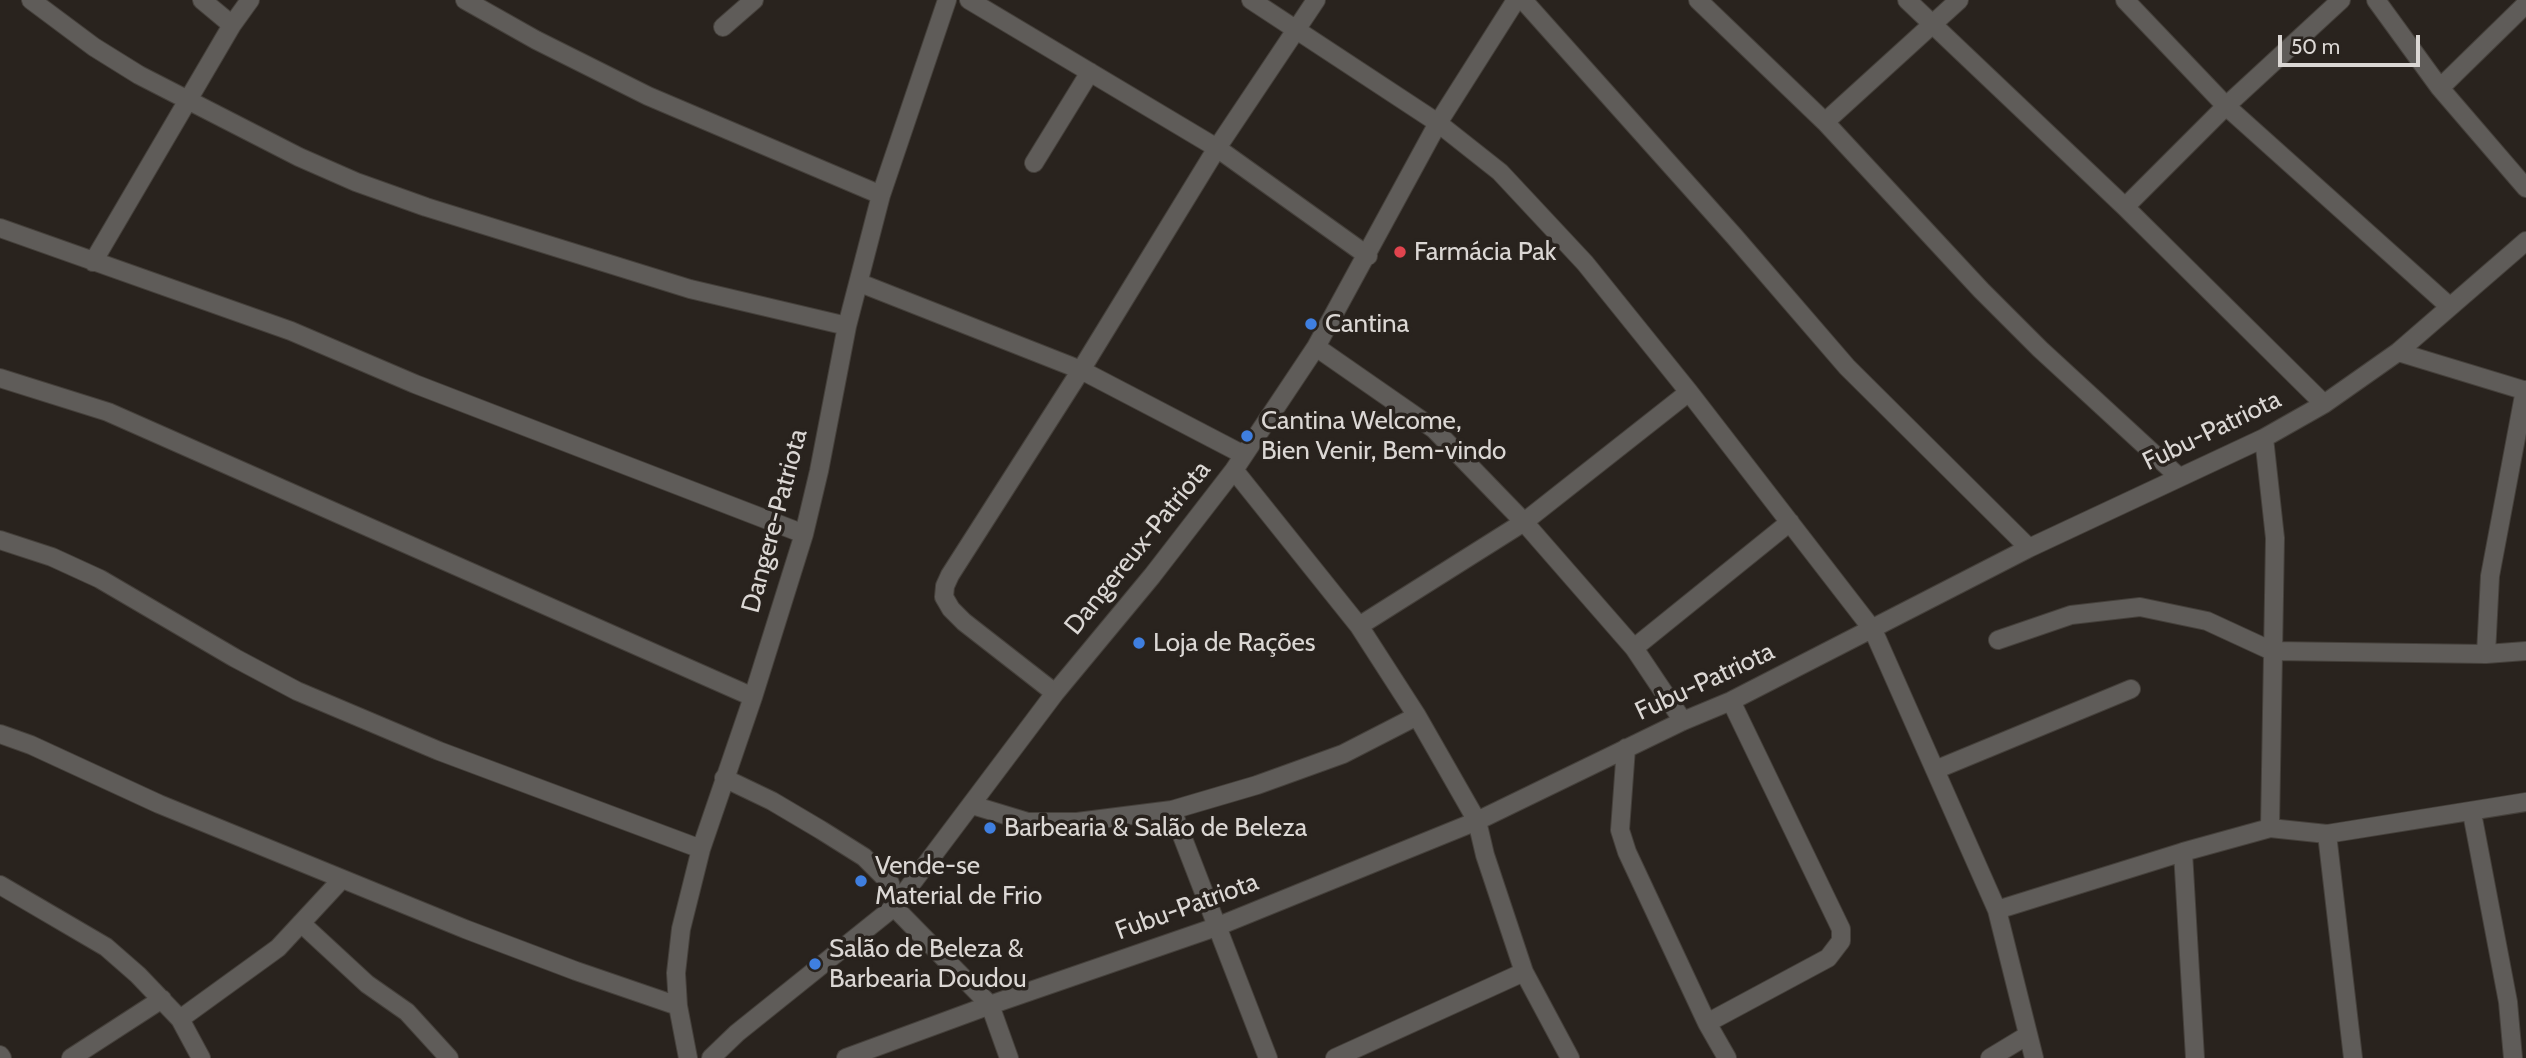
<!DOCTYPE html>
<html>
<head>
<meta charset="utf-8">
<style>
  body { margin:0 }
  #map { position:relative; width:2526px; height:1058px; overflow:hidden; background:#29231e; font-family:Cabin,sans-serif }
  canvas { display:block }
  .scale { position:absolute; left:2278px; top:35px; width:142px; height:32px; box-sizing:border-box; border:4px solid #dbd7d4; border-top:0; padding-left:9px; font-size:21px; line-height:24px; white-space:nowrap; color:#dbd7d4; -webkit-text-stroke:5px #29231e; paint-order:stroke }
</style>
</head>
<body>
<div id="map">
<canvas width="2526" height="1058"></canvas>
<div class="scale">50 m</div>
</div>
<script>
const g = document.querySelector('canvas').getContext('2d');
g.lineJoin = 'round';
function toPath(rows) {
  const path = new Path2D();
  for (const r of rows) {
    path.moveTo(r[0], r[1]);
    for (let i = 2; i < r.length; i += 2) path.lineTo(r[i], r[i + 1]);
  }
  return path;
}
function trace(path, color, width, dash) {
  g.strokeStyle = color;
  g.lineWidth = width;
  g.lineCap = dash ? 'butt' : 'round';
  g.setLineDash(dash || []);
  g.stroke(path);
}
function write(font, color, halo, rows, align = 'center') {
  g.font = font + ' Cabin,sans-serif';
  g.lineWidth = 7;
  g.setLineDash([]);
  g.textBaseline = 'middle';
  g.strokeStyle = halo;
  g.fillStyle = color;
  for (const [text, x, y, turn = 0] of rows) {
    g.save();
    g.translate(x, y);
    g.rotate((+turn || 0) * Math.PI / 180);
    g.textAlign = isNaN(turn) ? turn : align;
    if (halo) g.strokeText(text, 0, 0);
    g.fillText(text, 0, 0);
    g.restore();
  }
}
const minor = toPath([
  [31,0,94,47,139,75,299,157,356,182,426,207,690,289,847,326],
  [202,0,232,25],
  [465,0,536,40,648,96,881,195],
  [969,0,1217,148,1368,256],
  [1251,0,1438,123,1500,172,1585,263,1689,392,1873,630,1997,910,2034,1058],
  [1523,0,1734,236,1847,367,2029,548],
  [1698,0,1825,122,1981,290,2040,349,2179,477],
  [1907,0,2125,207,2324,404],
  [2125,0,2226,106,2449,306],
  [2376,0,2440,88,2526,188],
  [723,27,754,0],
  [2440,88,2526,4],
  [1825,122,1959,0],
  [1034,163,1090,72],
  [2125,207,2226,106,2341,0],
  [0,228,291,331,415,384,804,534],
  [93,262,232,25,250,0],
  [860,283,1081,370,1244,455],
  [1316,347,1434,429,1524,522,1634,648,1683,721],
  [2398,352,2526,391],
  [0,378,108,412,753,697],
  [2264,438,2275,538,2270,828],
  [1234,470,1359,626,1417,716,1477,821,1485,855,1524,972,1570,1058],
  [0,540,52,557,100,579,235,658,297,691,439,751,701,849],
  [1359,626,1524,522,1689,392],
  [1998,640,2071,615,2140,607,2207,621,2272,651,2486,654,2490,576,2525,390],
  [1634,648,1790,522],
  [2486,654,2526,651],
  [1055,693,964,622,951,609,944,597,945,586,950,575,1081,370,1217,148,1316,0],
  [0,734,31,745,159,804,465,929,576,971,678,1006],
  [1626,748,1620,830,1627,852,1707,1023,1727,1058],
  [1935,770,2131,689],
  [724,778,772,801,821,830,864,857,890,883,894,907,990,1005,1009,1058],
  [972,805,1028,822,1077,822,1172,810,1257,785,1343,754,1417,716],
  [1172,810,1268,1058],
  [2472,813,2508,1002,2513,1058],
  [2327,834,2353,1058],
  [2183,852,2195,1058],
  [0,885,106,947,138,975,180,1019,278,948,342,879],
  [1997,910,2183,852,2270,828,2327,834,2526,802],
  [301,923,367,984,407,1012,449,1058],
  [180,1019,201,1058],
  [1707,1023,1828,958,1841,941,1841,929,1731,701],
  [0,1055,2,1058],
  [71,1058,162,999],
  [688,1058,678,1006,676,973,681,929,701,849,753,697,804,534,819,471,847,326,881,195,947,0],
  [711,1058,737,1033,894,907,1055,693,1152,576,1234,470,1316,347,1438,123,1516,0],
  [846,1058,990,1005,1216,927,1477,821,1683,721,1731,701,2029,548,2264,438,2324,404,2398,352,2526,241],
  [1335,1058,1524,972],
  [1990,1058,2028,1035]
]);
trace(minor, '#45403b', 20);
trace(minor, '#5f5c59', 18);
for (const [x, y, r, color] of [
  [1400,252,7,"#e0444e"],
  [1311,324,7,"#3f7fe0"],
  [1247,436,7,"#3f7fe0"],
  [1139,643,7,"#3f7fe0"],
  [990,828,7,"#3f7fe0"],
  [861,881,7,"#3f7fe0"],
  [815,964,7,"#3f7fe0"]
]) {
  const dot = new Path2D();
  dot.arc(x, y, r, 0, 2 * Math.PI);
  g.fillStyle = color;
  g.fill(dot);
  trace(dot, '#29231e', 2.5);
}
write('26px', '#dbd7d4', '#29231e', [
  ["Farmácia Pak",1414,252],
  ["Cantina",1325,324],
  ["Cantina Welcome,",1261,421],
  ["Bien Venir, Bem-vindo",1261,451],
  ["Loja de Rações",1153,643],
  ["Barbearia & Salão de Beleza",1004,828],
  ["Vende-se",875,866],
  ["Material de Frio",875,896],
  ["Salão de Beleza &",829,949],
  ["Barbearia Doudou",829,979]
], 'left');
write('26px', '#dbd7d4', '#29231e', [
  ["Fubu-Patriota",2212,431,-26],
  ["Dangere-Patriota",775,521,-75],
  ["Dangereux-Patriota",1138,548,-51],
  ["Fubu-Patriota",1705,682,-25],
  ["Fubu-Patriota",1187,907,-20]
]);
</script>
</body>
</html>
